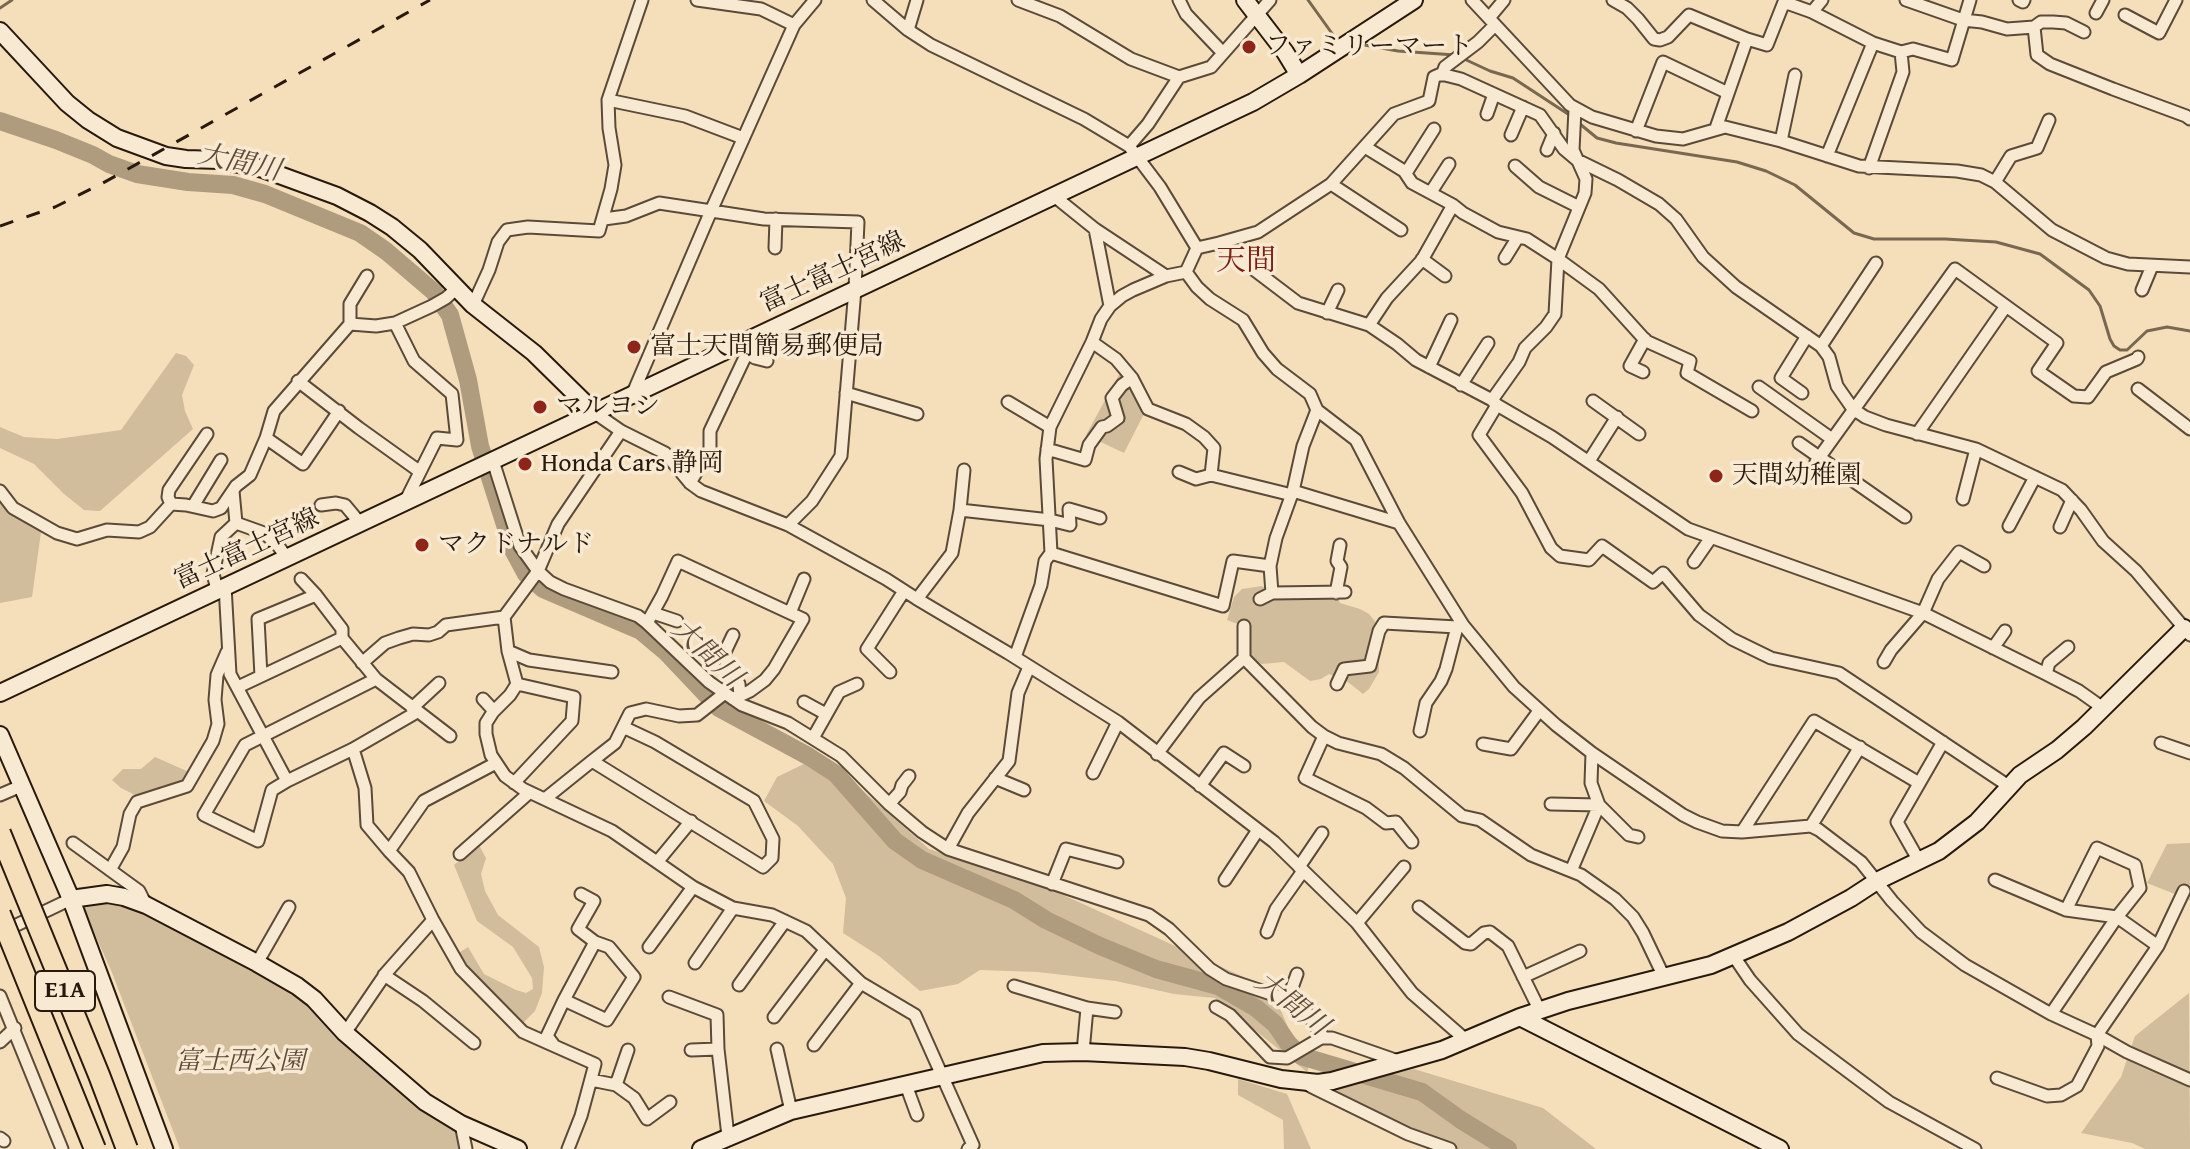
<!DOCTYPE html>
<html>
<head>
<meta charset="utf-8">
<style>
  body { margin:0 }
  canvas { display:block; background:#f4dfba }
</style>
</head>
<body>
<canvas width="2190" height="1149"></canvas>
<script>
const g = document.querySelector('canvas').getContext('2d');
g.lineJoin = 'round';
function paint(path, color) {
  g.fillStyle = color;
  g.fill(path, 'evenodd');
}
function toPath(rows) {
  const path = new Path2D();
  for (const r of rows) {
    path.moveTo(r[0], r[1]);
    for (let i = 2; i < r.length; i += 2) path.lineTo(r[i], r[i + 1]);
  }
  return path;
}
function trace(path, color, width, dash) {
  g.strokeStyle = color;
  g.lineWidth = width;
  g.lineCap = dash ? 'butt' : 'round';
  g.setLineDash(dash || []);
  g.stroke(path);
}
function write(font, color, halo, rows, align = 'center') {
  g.font = font + ' "Gentium Book Plus","Noto Serif JP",serif';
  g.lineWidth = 7;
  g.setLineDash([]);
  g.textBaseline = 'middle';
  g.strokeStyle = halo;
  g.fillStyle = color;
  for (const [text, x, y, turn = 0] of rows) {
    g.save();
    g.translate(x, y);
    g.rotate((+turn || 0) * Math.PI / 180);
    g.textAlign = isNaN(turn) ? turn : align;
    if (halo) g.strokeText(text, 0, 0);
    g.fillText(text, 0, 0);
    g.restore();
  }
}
paint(toPath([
  [176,353,186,356,194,365,182,395,185,411,193,429,100,511,84,510,64,494,34,464,0,448,0,427,24,437,57,439,121,430],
  [1121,371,1146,410,1124,453,1086,435],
  [0,492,42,525,32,597,0,603],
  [1262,586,1279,596,1336,593,1340,603,1360,609,1369,614,1378,625,1379,672,1369,689,1363,694,1348,682,1329,674,1321,679,1310,681,1284,662,1262,664,1248,658,1243,626,1227,620,1234,597,1242,589],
  [155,757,189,772,183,781,152,794,135,795,121,788,112,780,123,769,141,769],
  [828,760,929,849,1039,884,1261,985,1274,994,1290,1032,1310,1063,1307,1072,1215,998,1174,994,1116,981,1038,972,980,970,958,984,920,991,879,956,843,933,846,898,833,864,798,826,764,801,777,777,810,761],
  [2190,843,2190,900,2147,883,2167,844],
  [479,845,486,858,481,874,485,891,498,915,539,947,544,967,542,993,535,1011,524,1022,515,1021,454,956,468,947,484,974,516,990,526,993,533,989,532,978,513,947,477,921,454,865],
  [118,901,298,994,461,1127,463,1149,180,1149,111,970,80,902],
  [2189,993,2190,1149,2145,1149,2132,1143,2081,1133,2121,1077,2135,1036],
  [1414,1069,1543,1108,1596,1149,1431,1149,1435,1144,1337,1094,1338,1087],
  [1238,1079,1287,1094,1311,1149,1284,1149,1283,1120,1238,1095]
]), '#d1bd9c');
trace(toPath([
  [1308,0,1336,39,1340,40],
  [0,8,12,0],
  [1359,44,1398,51,1455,55],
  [1462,58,1490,71,1513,78,1571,116],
  [1580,124,1597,138,1616,143,1737,162,1766,171,1795,185,1854,233,1874,239,1945,239,1996,242,2040,254,2089,290,2100,306,2110,339,2114,346,2120,350,2127,350,2147,331,2167,327,2190,331]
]), '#796851', 3);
trace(toPath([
  [0,121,56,140,93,155,109,164,137,174,188,182,233,185,265,194,360,233,386,251,434,292,450,315,468,380,480,446,513,550,526,574,543,589,641,631,666,652,719,708,808,756,836,774,895,841,922,860,1014,900,1046,920,1100,946,1156,969,1218,986,1256,1008,1275,1024,1288,1043,1301,1056,1422,1092,1461,1120,1508,1149]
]), '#af9c7f', 18);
const street = toPath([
  [697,0,761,9,794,25],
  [873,0,908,30,931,45,1084,119,1129,146,1160,187,1197,248],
  [1018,0,1060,16,1131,59,1179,77],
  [1179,0,1186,14,1223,53],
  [1472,0,1570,105,1592,117,1656,136,1683,139,1725,127,1781,141,1859,166,1957,171,1981,175,1995,182,2052,230,2106,258,2128,264,2190,267],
  [1613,0,1627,8,1638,19,1654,39,1660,40,1668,37,1689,15,1747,39],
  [1906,0,1963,20,1982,22,2007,29,2034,27,2041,22,2053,22,2066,23,2084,32],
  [2019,0,2023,2,2024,0],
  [1812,12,1822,0],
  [2096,13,2103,0],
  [2125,15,2159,33,2176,0],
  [1489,18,1504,0],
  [2034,27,2037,55,2050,64,2113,89,2186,116,2190,119],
  [908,30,917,0],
  [1442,75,1445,67,1478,42,1495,25],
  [608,100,685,116,743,138],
  [1487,114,1494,94],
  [1716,128,1747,39,1767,45,1784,2,1812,12,1873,43,1901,52],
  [1636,131,1663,62,1728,93],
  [1511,135,1523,107],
  [1781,141,1795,75],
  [1129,146,1148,124,1179,77,1211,67,1270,0],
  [1365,147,1404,171,1412,183,1453,205,1463,213,1498,232,1527,239,1558,259,1599,289,1646,341,1690,361,1687,373,1752,411],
  [1547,150,1554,133],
  [1827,156,1873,43],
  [1515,166,1539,187,1579,207],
  [1869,168,1903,72,1901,52,1913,49,1952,60,1970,0],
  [1406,173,1434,129],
  [1995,182,2011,156,2037,148,2049,120],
  [1331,184,1401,230],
  [1431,192,1449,164],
  [1054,196,1095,229,1110,306],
  [604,219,626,216,659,203,764,219,858,222,855,289,841,456,812,501,788,525],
  [1095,229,1166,276],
  [1219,243,1258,232,1331,184,1394,114,1429,101,1434,77,1441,74,1461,79,1540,115,1564,149,1577,160,1618,180,1659,204,1676,219,1703,257,1736,287,1821,346,1829,357,1837,386,1853,409,1865,417,1886,425,1976,449,2062,490,2081,510,2103,541,2136,571,2190,635],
  [775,248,776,219],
  [1197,248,1219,243,1298,303,1369,325,1397,344,1416,360,1492,400,1497,405,1552,437,1688,529,1923,613,2046,674,2079,691,2103,708],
  [1505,258,1518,237],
  [1422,259,1445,276],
  [1186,272,1197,287,1210,299,1243,320,1263,353,1277,369,1310,394,1317,410,1356,440,1399,523,1463,625,1514,687,1556,725,1592,753,1683,815,1697,822,1722,831,1742,832,1811,826,1819,830,1861,862,1892,901,1921,932,1965,965,2051,1014,2097,1035,2127,1052,2190,1080],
  [2142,290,2152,266],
  [473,305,489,270,498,242,507,230,528,227,599,231,611,189,615,165,609,128,608,100,642,0],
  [1327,313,1338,290],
  [395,323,414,361,452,394,457,440,437,438,405,502],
  [350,324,350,304,367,276],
  [1369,325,1387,298,1422,260,1453,205],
  [1092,342,1116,359,1132,378,1148,409,1186,424,1204,437,1214,448,1211,475],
  [1821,346,1876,263],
  [747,353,755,358,767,361],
  [1429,367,1451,320],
  [1643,372,1630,366,1645,339],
  [298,381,359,428,419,471],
  [1461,385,1488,343],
  [1759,387,1832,439],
  [2138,389,2190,429],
  [633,393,711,211,794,25,815,0],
  [846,393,917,414],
  [1802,393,1781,378,1807,336],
  [1492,400,1519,362,1525,348,1546,327,1555,314,1558,259,1585,193,1586,179,1573,150,1575,109],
  [1593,401,1639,434],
  [1008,402,1050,427],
  [1497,405,1479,435,1522,493,1551,548,1560,556,1589,560,1602,546,1653,582,1663,573,1699,615,1732,639,1771,658,1839,673,2010,787],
  [595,413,621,431,665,453,690,483,701,491,788,525,886,579,917,599,1008,653,1118,722,1274,842,1357,923,1412,993,1467,1041],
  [621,431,558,524,538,571,504,617,508,651,517,684,510,695,493,712,486,723,486,734,491,755,505,776,523,789,612,831,693,887,733,908,772,915,806,931,861,983,915,1015,973,1145,968,1149],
  [1917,434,2006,306],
  [266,438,303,464,339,411],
  [1799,443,1905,517],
  [1047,449,1085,460,1089,445,1102,427,1107,426,1118,418,1112,398,1122,385,1132,378],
  [493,461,520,546,538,571,550,582,564,589,638,616,647,623,709,682,742,705,788,723,841,756,889,804,922,832,948,849,1149,915,1169,929,1210,969,1226,979,1301,1004,1324,1038],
  [1589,461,1617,417],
  [1816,462,1955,269,2057,343,2038,371,2074,396,2088,397,2106,372,2137,359,2138,357],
  [964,470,960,510,1050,520,1070,525,1069,509,1100,518],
  [1179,472,1196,479,1211,475,1292,495],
  [690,483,710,449,710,431,747,353,748,340],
  [0,491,13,508,57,533,77,539,107,530,139,532,150,527,171,504,186,505,213,511,221,508,236,486,250,475,266,438,274,411,350,324,376,326,395,323,432,306,446,298,456,289],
  [233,491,236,523,264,533,277,544,286,557],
  [1293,491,1399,523],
  [1963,499,1976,449],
  [171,504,168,497,169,490,207,434],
  [321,505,336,503,345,505,360,523],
  [193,506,221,460],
  [2009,526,2035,477],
  [2060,527,2072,500],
  [1051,553,1223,606,1233,561,1270,566],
  [1694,562,1710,539],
  [301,579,316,595,342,629,342,638],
  [225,586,230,674,287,781,353,749,417,712],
  [217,589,213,574,221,537,236,523],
  [1272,593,1345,592],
  [1336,593,1341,567,1337,561,1340,545],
  [917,599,952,553,960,510],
  [1260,599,1272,593,1270,566,1276,538,1293,491,1303,446,1317,410],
  [653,613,677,621],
  [647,623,662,596,678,561,790,613],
  [733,635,723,656,739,684,740,696],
  [1993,648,2005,631],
  [508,651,529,660,612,672],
  [1015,657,1041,585,1045,561,1051,553,1046,459,1050,427,1092,342,1101,319,1110,306,1122,296,1133,290,1166,276,1186,272,1197,248],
  [1244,658,1312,727,1324,736,1338,743,1381,754,1404,768,1462,816,1480,820,1531,855,1581,875,1615,899,1633,917,1643,933,1664,977],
  [1884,662,1891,650,1923,613,1938,579,1959,552,1984,566],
  [362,663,385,643,399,638,413,634,429,635,438,632,446,625,504,617],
  [890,672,867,649,904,591],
  [2046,674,2049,663,2068,647],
  [261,676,258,619,316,595],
  [1337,684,1344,669,1370,666,1379,631,1384,623,1457,627,1463,625],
  [238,687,342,638,376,679,450,736],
  [483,699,494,711],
  [733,699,750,691,765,680,774,669,803,619,790,613,804,579],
  [804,702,826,714],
  [412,708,439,683],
  [623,727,630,713,646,709,679,716,697,715,725,693],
  [1420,731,1426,703,1441,681,1446,669,1457,627],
  [1324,736,1305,778,1366,808,1386,823,1396,822,1412,842],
  [813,738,839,692,857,684],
  [2161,743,2190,753],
  [1483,744,1511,749,1539,711],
  [353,749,365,788,367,825,389,851,424,801,496,763],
  [1592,753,1591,783,1599,805,1629,835,1638,837],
  [1157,754,1199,698,1244,658,1244,626],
  [1093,773,1118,722],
  [995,778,1024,790],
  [287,781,272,790,258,841,204,815,245,745,376,679],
  [514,783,572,721,574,697,517,684],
  [1200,786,1224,753,1244,766],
  [0,795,21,786],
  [546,798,592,761,615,743,623,727,655,742,754,801,773,839,772,858,763,867,592,761],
  [889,804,900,792,902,785,909,776],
  [1551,804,1599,805,1571,871],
  [1811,826,1860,747],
  [1742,832,1814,721,1919,783],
  [73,843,139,891,146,905],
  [948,849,968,813,1009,761,1018,693,1029,667],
  [389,851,409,872,433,920,461,969,523,1032,595,1064,581,1116,568,1149],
  [460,854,529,793],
  [658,861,691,821],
  [1919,861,1897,822,1943,742],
  [1299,867,1322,833],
  [110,870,123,847,130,814,137,802,187,786,213,741,218,724,215,700,217,675,227,652],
  [1225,880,1258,830],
  [1995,880,2066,910,2117,917,2158,946,2097,1035,2098,1046,2077,1086,2061,1095,2047,1096,1997,1078],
  [1052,884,1066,849,1117,862],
  [1419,907,1465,943,1471,944,1484,933,1490,932,1508,946,1540,1011],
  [1357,923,1404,867],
  [4,931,71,899],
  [1267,932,1276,909,1303,871],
  [2158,946,2184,891],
  [649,947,693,887],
  [1733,955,1750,980,1798,1034,1889,1102,1975,1149],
  [257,963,289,907],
  [695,963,733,908],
  [384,975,423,1001,474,1043],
  [1523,977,1580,951],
  [739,985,785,921],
  [1014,986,1087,1008,1115,1012],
  [0,996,62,1149],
  [669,997,717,1015,718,1049,728,1136],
  [1288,999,1297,974],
  [564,1000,607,1020,634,977,609,947,595,942],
  [1216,1007,1230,1015,1270,1057,1287,1058,1321,1038,1332,1038,1401,1062],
  [2051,1014,2117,917,2140,888,2135,865,2097,848,2066,910],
  [774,1017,825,950],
  [345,1033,386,973,433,920],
  [0,1042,15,1028],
  [553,1044,547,1036,564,1000,595,942,578,929,594,901,581,894],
  [814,1045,861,983],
  [777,1049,791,1111],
  [628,1050,616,1085,634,1098,647,1119,670,1102],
  [691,1050,718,1049],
  [1083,1052,1087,1008],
  [591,1080,616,1085],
  [906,1085,917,1115],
  [1310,1086,1408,1134,1450,1149],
  [461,1124,466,1149],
  [0,1138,4,1141]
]);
const secondary = toPath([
  [1245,0,1285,52,1299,75],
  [0,31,67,103,88,120,117,138,166,156,186,159,219,160,263,169,337,196,370,213,392,227,420,250,473,305,534,353,595,413],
  [0,693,1253,102,1299,75,1414,0],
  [0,735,71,899,164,1149],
  [71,899,107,894,124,897,146,905,257,963,297,986,314,999,345,1033,425,1102,461,1124,518,1149],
  [1520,1017,1780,1149],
  [701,1149,791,1111,1043,1053,1083,1052,1185,1057,1209,1061,1281,1079,1318,1083,1332,1081,1442,1050,1520,1017,1568,1001,1711,965,1788,932,1851,898,1877,881,1939,851,1977,822,2020,775,2057,750,2084,727,2184,628]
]);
trace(street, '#5b4a38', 15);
trace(secondary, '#28190c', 20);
trace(street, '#f8ead2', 11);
trace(secondary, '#f8ead2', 16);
trace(toPath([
  [0,226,55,207,103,183,430,0]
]), '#28190c', 3, [14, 14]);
const highwayBridge = toPath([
  [0,833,99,1075,127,1149],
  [0,914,95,1149]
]);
trace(highwayBridge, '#28190c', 24, []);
trace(highwayBridge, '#f4dfba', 20);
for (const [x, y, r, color] of [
  [1249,47,8,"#8f2418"],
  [634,347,8,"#8f2418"],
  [540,407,8,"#8f2418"],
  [525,464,8,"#8f2418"],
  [1716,476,8,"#8f2418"],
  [422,545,8,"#8f2418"]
]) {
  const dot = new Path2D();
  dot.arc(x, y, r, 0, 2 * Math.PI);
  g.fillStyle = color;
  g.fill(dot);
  trace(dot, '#f8ead2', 3);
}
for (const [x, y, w] of [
  [65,991,60]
]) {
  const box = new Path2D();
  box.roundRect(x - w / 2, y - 20, w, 40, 6);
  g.fillStyle = '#f8ead2';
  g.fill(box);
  trace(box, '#28190c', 2);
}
write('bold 24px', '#28190c', null, [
  ["E1A",65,991]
]);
write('26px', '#28190c', '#f8ead2', [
  ["ファミリーマート",1265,47],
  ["富士天間簡易郵便局",650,347],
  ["マルヨシ",556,407],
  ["Honda Cars 静岡",541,464],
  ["天間幼稚園",1732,476],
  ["マクドナルド",438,545]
], 'left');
write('26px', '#28190c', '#f8ead2', [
  ["富士富士宮線",833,273,-25],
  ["富士富士宮線",247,550,-25]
]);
write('italic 26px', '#5b4a37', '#f8ead2', [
  ["富士西公園",240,1062]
]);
write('italic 28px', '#5e4d3a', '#f8ead2', [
  ["大間川",239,164,12],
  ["大間川",706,654,43],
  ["大間川",1291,1005,38]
]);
write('30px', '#7a1f14', '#f8ead2', [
  ["天間",1246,262]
]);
</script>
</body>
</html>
